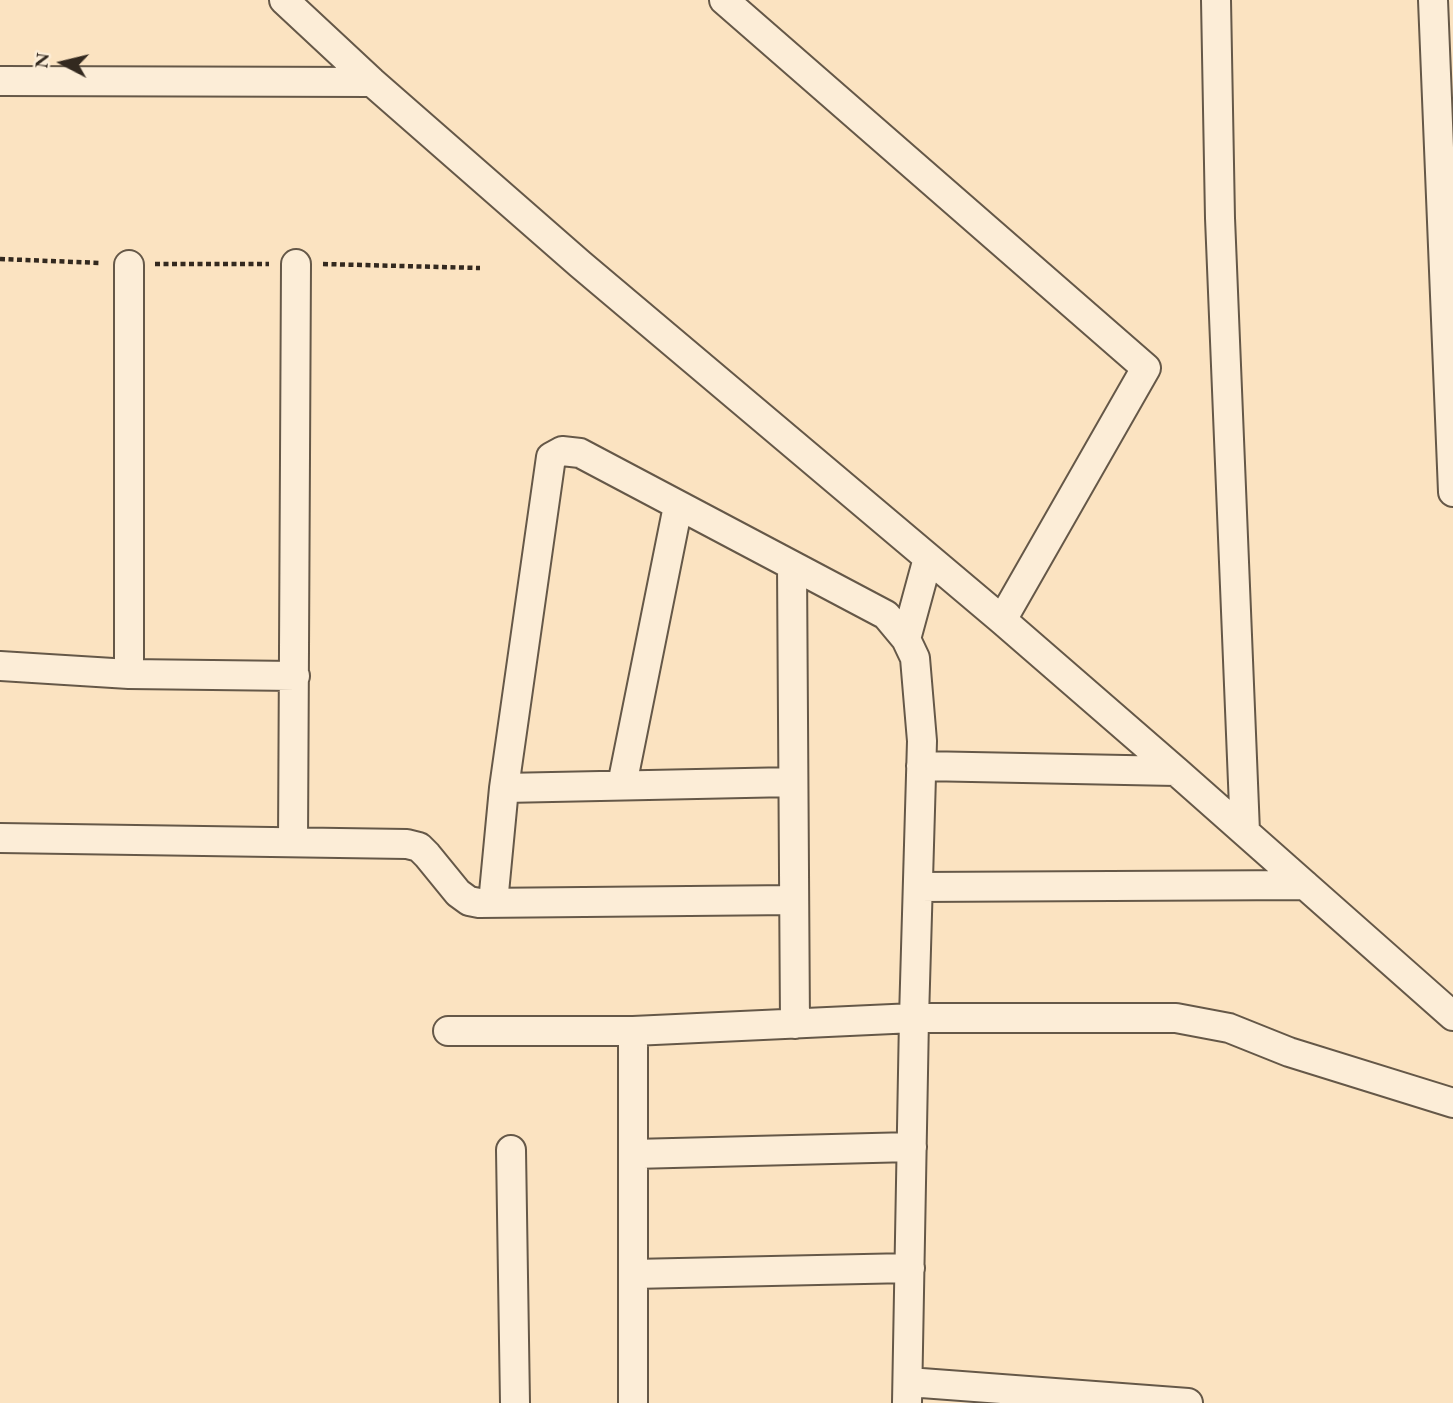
<!DOCTYPE html>
<html>
<head>
<meta charset="utf-8">
<style>
  body { margin:0 }
  #map { position:relative; width:1453px; height:1403px; overflow:hidden; background:#fbe3c1; font-family:"EB Garamond",serif }
  canvas { display:block }
  .north { position:absolute; left:28px; top:28px; width:70px; height:70px; -webkit-text-stroke:5px #fcedd7; paint-order:stroke; rotate:277deg; font-size:19px; font-weight:700; line-height:28px; text-align:center; color:#33291f }
  .north::after { content:''; display:block; margin:auto; width:24px; height:32px; background:#33291f; clip-path:polygon(50% 0,100% 100%,50% 72%,0 100%) }
</style>
</head>
<body>
<div id="map">
<canvas width="1453" height="1403"></canvas>
<div class="north">N</div>
</div>
<script>
const g = document.querySelector('canvas').getContext('2d');
g.lineJoin = 'round';
function toPath(rows) {
  const path = new Path2D();
  for (const r of rows) {
    path.moveTo(r[0], r[1]);
    for (let i = 2; i < r.length; i += 2) path.lineTo(r[i], r[i + 1]);
  }
  return path;
}
function trace(path, color, width, dash) {
  g.strokeStyle = color;
  g.lineWidth = width;
  g.lineCap = dash ? 'butt' : 'round';
  g.setLineDash(dash || []);
  g.stroke(path);
}
const minor = toPath([
  [284,0,372,82,580,264,1002,620,1176,771,1453,1016],
  [724,0,1146,368,1002,620],
  [1216,0,1220,218,1245,832],
  [1433,0,1453,492],
  [0,81,372,82],
  [792,566,795,1024],
  [906,639,928,558],
  [0,666,129,674,295,676],
  [129,674,129,265],
  [921,766,1176,771],
  [622,785,678,506],
  [504,788,793,782],
  [0,838,407,844,419,847,427,855,458,893,469,901,479,903,794,900],
  [293,842,296,264],
  [918,887,1305,885],
  [493,903,504,788,551,457,562,451,580,453,886,615,906,639,915,658,922,741,914,1018,907,1403],
  [448,1031,633,1031,914,1018,1176,1018,1229,1028,1289,1052,1453,1103],
  [633,1031,633,1403],
  [511,1150,515,1403],
  [633,1154,912,1147],
  [633,1274,910,1268],
  [908,1382,1188,1403]
]);
trace(minor, '#655848', 32);
trace(toPath([
  [0,259,101,263],
  [155,264,269,264],
  [323,264,480,268]
]), '#33291f', 4.5, [5, 3.5]);
trace(minor, '#fcedd7', 28);
</script>
</body>
</html>
